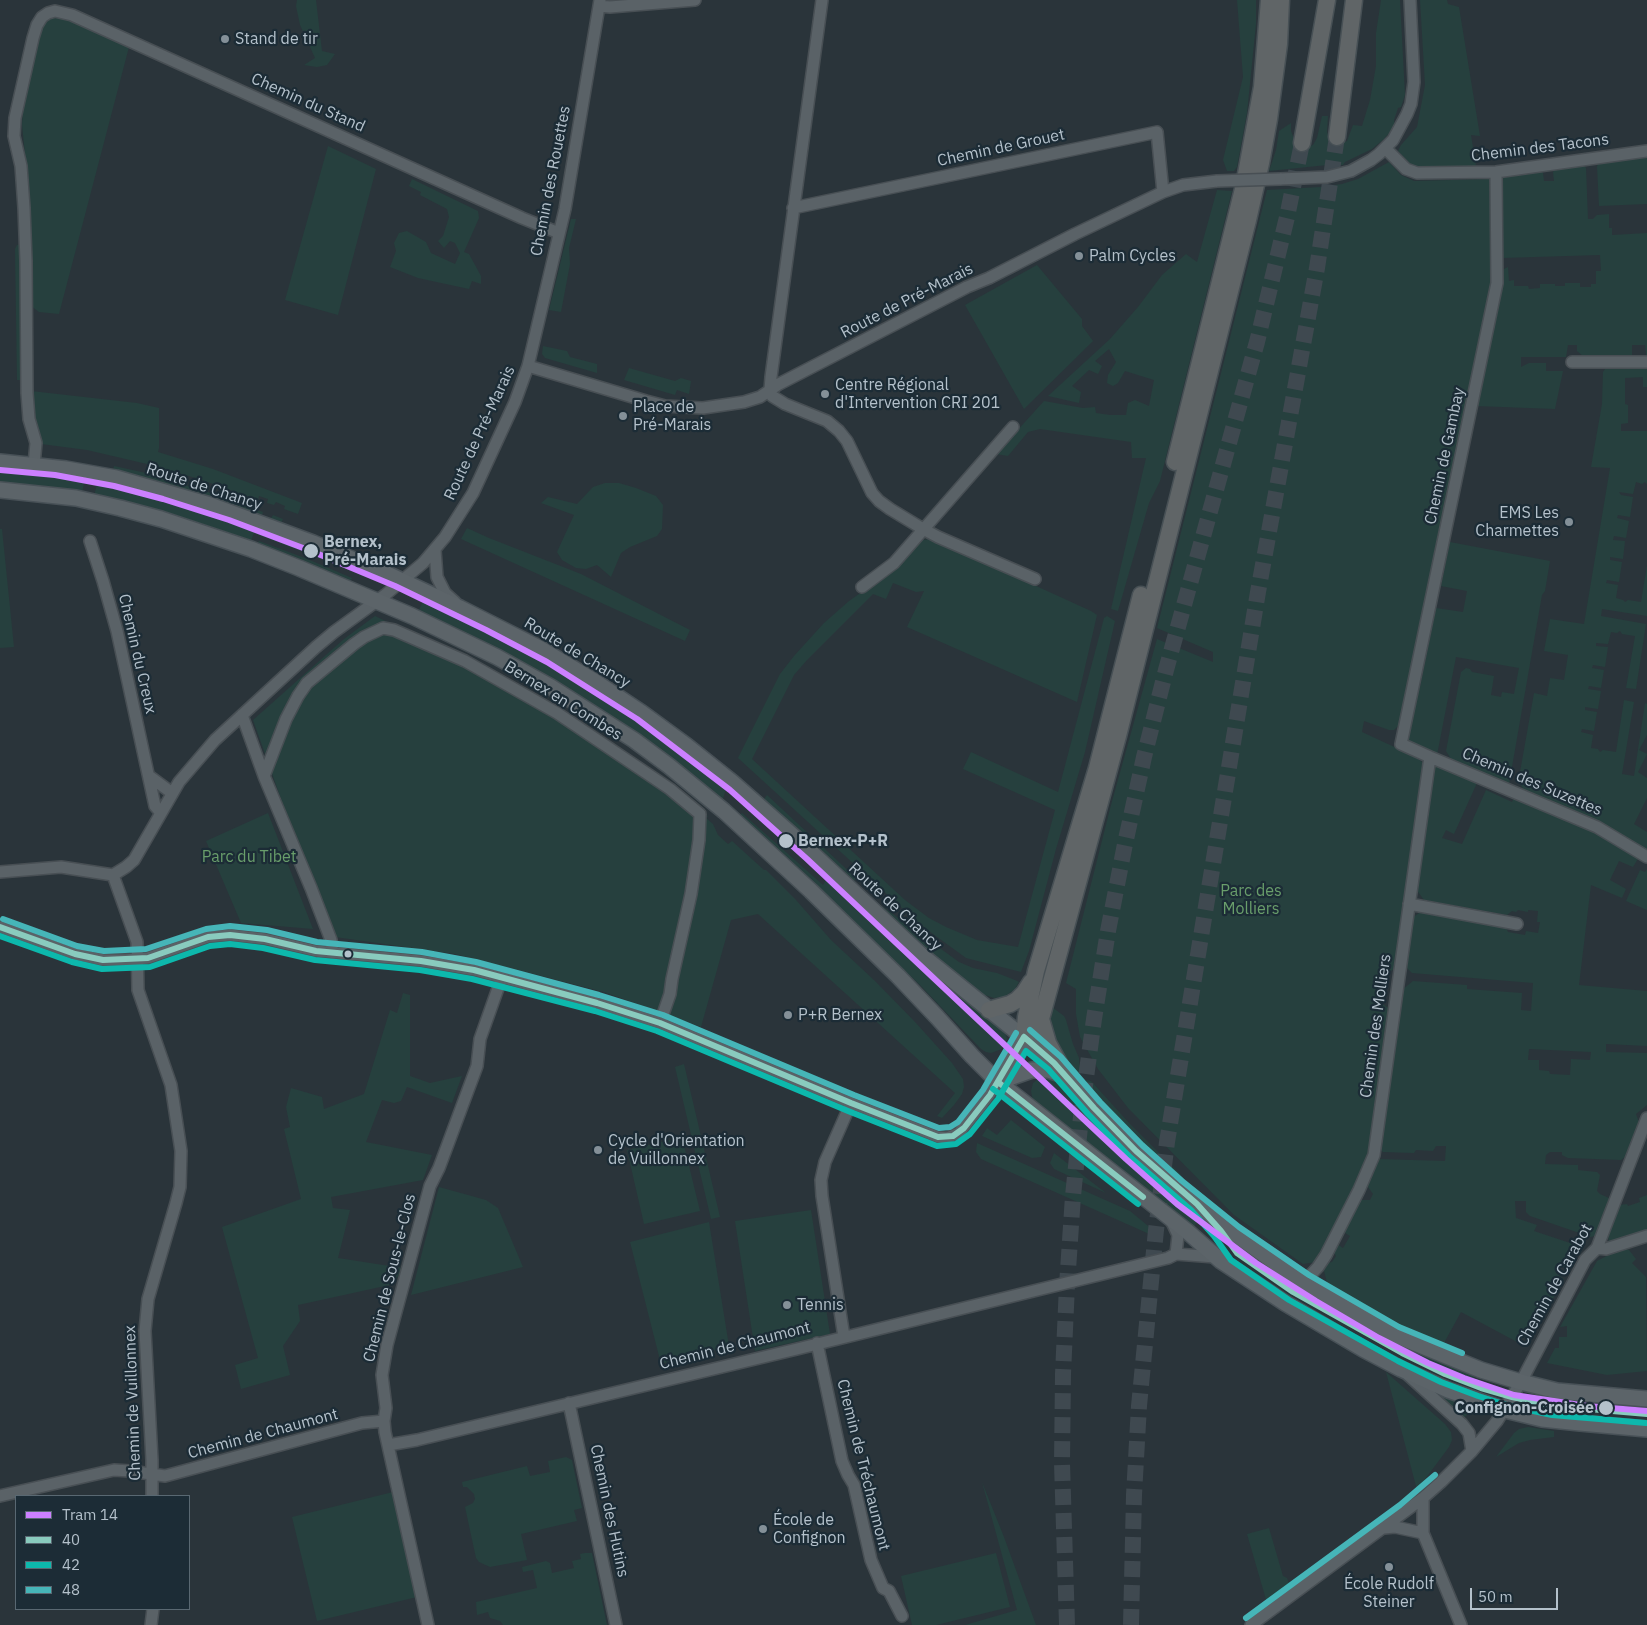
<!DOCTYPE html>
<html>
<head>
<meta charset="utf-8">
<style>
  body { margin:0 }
  #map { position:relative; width:1647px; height:1625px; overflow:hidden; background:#2a343a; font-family:"IBM Plex Sans",sans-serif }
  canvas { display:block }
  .legend { position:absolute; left:15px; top:1495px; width:175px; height:115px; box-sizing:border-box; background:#1c2c36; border:1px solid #596872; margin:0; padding:6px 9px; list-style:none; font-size:15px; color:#b4c1cb }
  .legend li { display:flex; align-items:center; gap:10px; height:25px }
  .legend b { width:25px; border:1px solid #596872 }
  .scale { position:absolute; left:1470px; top:1588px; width:88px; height:22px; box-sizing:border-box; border:2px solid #b4c1cb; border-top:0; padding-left:6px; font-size:15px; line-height:18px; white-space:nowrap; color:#b4c1cb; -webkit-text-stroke:4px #1c2c36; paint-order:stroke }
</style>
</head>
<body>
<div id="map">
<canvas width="1647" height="1625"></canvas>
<ul class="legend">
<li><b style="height:6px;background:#cc80ff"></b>Tram 14</li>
<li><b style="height:6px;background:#89cbbe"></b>40</li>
<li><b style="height:6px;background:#0db8ac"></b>42</li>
<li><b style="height:6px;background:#46b5b8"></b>48</li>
</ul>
<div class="scale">50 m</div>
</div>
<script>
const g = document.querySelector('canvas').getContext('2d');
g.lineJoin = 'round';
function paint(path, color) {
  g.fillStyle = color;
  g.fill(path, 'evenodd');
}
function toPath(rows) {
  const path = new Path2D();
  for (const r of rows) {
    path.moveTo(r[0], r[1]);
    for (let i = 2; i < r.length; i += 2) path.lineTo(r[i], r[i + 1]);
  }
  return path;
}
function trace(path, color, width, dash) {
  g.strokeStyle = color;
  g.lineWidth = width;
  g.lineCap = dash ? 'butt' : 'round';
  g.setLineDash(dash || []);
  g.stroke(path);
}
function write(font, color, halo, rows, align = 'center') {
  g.font = font + ' "IBM Plex Sans",sans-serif';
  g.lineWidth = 4.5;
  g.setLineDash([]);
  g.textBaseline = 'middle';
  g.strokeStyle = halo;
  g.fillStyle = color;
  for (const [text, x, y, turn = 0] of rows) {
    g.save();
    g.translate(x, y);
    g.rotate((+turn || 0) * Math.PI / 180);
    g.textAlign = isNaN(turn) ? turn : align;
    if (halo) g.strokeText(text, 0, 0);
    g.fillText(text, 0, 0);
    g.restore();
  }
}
paint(toPath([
  [297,0,316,0,322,51,335,54,327,65,317,67,304,65,315,58,300,25,296,6],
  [1237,0,1256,0,1256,24,1247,113,1237,167,1234,171,1227,171,1223,160,1243,77],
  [1381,0,1400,0,1405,95,1401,107,1398,108,1394,120,1395,126,1384,139,1372,149,1345,162,1343,165,1327,165,1269,171,1276,150,1279,131,1291,123,1291,131,1294,139,1299,147,1305,148,1313,145,1317,138,1322,116,1328,116,1327,132,1329,137,1335,142,1343,143,1347,141,1353,125,1362,126,1370,100,1376,66,1376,33],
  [1420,0,1447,0,1448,4,1459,7,1480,136,1471,135,1476,166,1423,168,1412,166,1398,151,1401,145,1417,127,1425,85],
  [61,17,129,47,59,314,39,312,31,306,31,238,29,193,22,125,23,108,41,28,49,19],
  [328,146,376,169,338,315,285,300],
  [1647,155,1647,204,1599,206,1597,166,1600,162],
  [1389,162,1401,175,1414,181,1489,179,1493,283,1399,725,1394,730,1389,730,1364,721,1362,732,1416,757,1422,762,1423,767,1422,790,1396,969,1387,972,1383,1004,1391,1010,1371,1146,1363,1171,1316,1262,1303,1264,1234,1215,1128,1108,1098,1069,1080,1037,1076,1014,1076,989,1066,983,1111,805,1157,639,1213,662,1213,652,1157,628,1267,190,1321,187,1342,184,1358,179],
  [1582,164,1586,168,1588,219,1593,219,1597,215,1609,214,1609,228,1612,228,1612,235,1647,233,1647,355,1646,355,1645,345,1632,345,1632,357,1584,357,1577,351,1577,345,1568,345,1566,357,1521,357,1521,367,1529,363,1546,363,1546,371,1563,371,1555,409,1476,406,1498,310,1502,285,1502,270,1508,267,1509,281,1514,280,1514,286,1528,286,1529,289,1540,288,1540,284,1555,284,1555,286,1565,286,1565,283,1580,283,1580,287,1591,287,1591,284,1596,284,1596,271,1601,271,1600,255,1502,258,1499,182,1509,174,1540,170,1543,173,1544,181,1554,181,1553,172,1556,168],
  [412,179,478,211,479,218,464,252,469,254,481,276,481,284,472,281,469,289,418,278,390,267,396,251,394,243,399,233,407,231,426,242,431,253,455,264,460,253,455,243,450,241,444,248,438,241,443,236,449,217,447,209,420,195,421,192,409,186],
  [1217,190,1232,191,1160,481,1149,503,1118,611,1111,609,1146,458,1132,458,1131,442,1040,429,1028,432,1008,456,996,454,1044,401,1083,408,1095,407,1096,413,1110,415,1126,415,1128,403,1135,400,1149,406,1154,380,1125,371,1118,383,1113,386,1107,383,1108,375,1116,362,1109,349,1095,361,1102,366,1098,374,1089,370,1072,386,1081,392,1079,403,1048,396,1110,339,1138,307,1162,275,1186,254,1197,262],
  [571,219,576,219,569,248,570,264,561,312,549,310],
  [21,244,22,380,17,380,15,249,17,245],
  [1037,265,1082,319,1082,326,1093,341,1024,409,965,305],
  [543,346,567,351,570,357,597,364,597,373,545,358,542,354],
  [1607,366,1647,366,1647,387,1643,387,1643,377,1625,378,1625,404,1628,405,1628,423,1621,424,1621,431,1647,431,1647,425,1647,484,1645,482,1642,484,1636,482,1633,494,1619,492,1621,495,1633,497,1630,517,1618,515,1617,518,1629,521,1626,538,1614,536,1613,540,1625,541,1623,559,1610,557,1610,560,1622,562,1619,582,1607,580,1606,583,1618,585,1616,598,1623,600,1625,602,1628,600,1641,602,1647,565,1647,616,1602,609,1601,616,1646,624,1636,689,1626,688,1635,636,1622,634,1620,631,1617,633,1611,632,1608,644,1596,643,1596,646,1608,647,1605,667,1593,665,1592,668,1604,670,1601,688,1589,686,1588,689,1601,691,1598,709,1585,707,1585,710,1597,712,1594,731,1582,729,1581,732,1593,735,1591,748,1598,749,1600,752,1603,750,1616,752,1624,700,1634,702,1622,774,1634,776,1645,703,1647,704,1647,735,1639,750,1647,754,1638,772,1647,778,1647,798,1634,824,1647,832,1647,852,1524,790,1520,784,1520,772,1534,693,1547,696,1550,678,1564,680,1568,655,1544,651,1550,619,1584,624,1610,468,1591,467,1602,404,1603,372],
  [629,368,675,381,681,378,691,381,689,394,677,390,675,395,624,380],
  [31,391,137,403,159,408,159,448,158,452,213,469,302,503,298,514,284,509,285,506,276,502,274,505,267,503,268,499,259,496,258,500,199,479,147,464,87,450,41,444,37,434],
  [114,466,146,473,221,496,263,512,262,515,271,518,273,515,283,519,281,523,239,507,172,485,113,470],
  [0,467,85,477,82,494,0,484],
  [98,480,193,505,357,567,355,572,254,533,250,543,94,496],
  [605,483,619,483,636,488,656,496,663,505,662,529,657,536,630,547,621,553,611,577,597,565,586,569,576,568,562,560,557,552,574,515,541,503,548,497,577,504,593,487],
  [467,528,489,538,581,574,690,630,685,641,461,539],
  [0,529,2,529,14,647,0,648],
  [933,539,1091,611,1097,615,1077,702,907,627,924,591,916,592,893,583,886,599,873,594,807,660,794,675,752,759,905,900,929,918,946,927,977,940,1018,947,1055,810,963,769,971,752,1058,792,1104,618,1107,616,1115,621,1085,752,1056,849,1029,951,1021,972,966,958,929,931,914,919,738,758,780,674,794,656,824,623,849,601,886,575,919,542,922,540],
  [259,541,305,558,352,578,350,582,257,545],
  [1450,542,1550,561,1545,591,1542,595,1509,784,1451,759,1446,751,1461,672,1466,668,1470,669,1472,672,1494,676,1491,695,1501,697,1502,692,1514,694,1519,668,1456,657,1437,755,1406,741,1417,687,1420,687,1436,608,1463,612,1467,591,1441,586],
  [425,597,509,639,618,703,727,785,722,802,418,612],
  [375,616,423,639,425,636,491,670,536,695,582,722,620,748,708,816,706,818,713,824,718,835,728,844,732,841,764,870,766,870,796,900,831,940,875,981,916,1023,952,1063,963,1079,964,1087,962,1094,954,1105,942,1118,937,1116,955,1093,758,914,731,920,701,1027,604,992,455,954,335,937,286,813,253,720,344,639],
  [1435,765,1477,783,1454,834,1446,830,1442,838,1462,844,1486,790,1512,802,1514,798,1561,819,1563,817,1582,824,1639,857,1633,867,1619,861,1610,880,1626,889,1622,898,1591,885,1579,985,1647,991,1647,1046,1606,1044,1606,1052,1647,1053,1647,1105,1636,1114,1640,1125,1629,1154,1621,1160,1568,1158,1562,1155,1562,1152,1550,1152,1546,1155,1545,1164,1578,1165,1578,1170,1597,1172,1600,1175,1597,1191,1600,1194,1611,1199,1597,1235,1591,1237,1530,1216,1526,1212,1526,1201,1515,1201,1516,1218,1537,1225,1534,1231,1576,1245,1578,1250,1568,1268,1559,1266,1556,1273,1564,1279,1531,1338,1523,1336,1519,1343,1461,1312,1444,1343,1417,1335,1387,1320,1328,1286,1324,1271,1328,1263,1332,1262,1336,1256,1333,1251,1337,1244,1343,1248,1350,1236,1342,1231,1358,1200,1370,1200,1373,1194,1366,1184,1378,1159,1445,1161,1446,1146,1436,1146,1433,1151,1416,1150,1414,1153,1383,1152,1379,1149,1402,990,1413,981,1467,985,1467,989,1522,993,1521,1010,1531,1011,1533,983,1412,973,1405,966,1412,918,1422,911,1505,926,1508,932,1525,935,1526,931,1538,933,1540,922,1537,922,1538,911,1528,910,1528,912,1518,910,1516,912,1512,911,1507,915,1424,900,1416,889],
  [1529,1049,1591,1052,1590,1060,1571,1059,1570,1075,1550,1074,1549,1071,1539,1070,1539,1060,1528,1060],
  [767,795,856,878,854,881,764,799],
  [750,804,1005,1030,1007,1040,1002,1049,991,1053,986,1052,981,1049,919,984,739,816,742,813,823,885,826,880,746,808],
  [268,813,313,929,241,923,206,841],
  [1647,869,1647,910,1626,901,1640,870,1645,872],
  [879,904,959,962,973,968,997,973,1015,980,1019,982,1015,989,1004,997,994,998,982,994,917,943,876,905],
  [403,993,410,995,410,1076,430,1083,462,1076,452,1103,407,1087,401,1101,394,1103,382,1100,366,1142,432,1155,423,1180,331,1197,333,1208,350,1210,338,1258,402,1268,394,1284,298,1305,300,1321,283,1346,290,1375,241,1389,235,1365,258,1358,222,1227,301,1199,284,1129,290,1127,286,1107,291,1088,322,1097,324,1109,364,1094,390,1010,397,1013],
  [1052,1007,1064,1016,1066,1020,1073,1044,1079,1058,1080,1070,1079,1075,1065,1059,1050,1029],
  [684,1064,720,1217,711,1219,675,1067],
  [1048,1077,1056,1079,1059,1082,1118,1146,1160,1185,1200,1218,1193,1228,1033,1101,1031,1091,1033,1083,1038,1079],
  [1087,1080,1091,1081,1130,1124,1181,1175,1179,1176,1147,1148,1107,1108,1084,1082],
  [1011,1120,1045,1147,1041,1157,1032,1158,982,1136,987,1128,997,1135],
  [682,1137,700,1211,644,1224,627,1150],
  [977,1143,1130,1211,1159,1235,1156,1237,981,1159,976,1152],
  [1054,1153,1106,1193,1054,1169,1050,1163],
  [439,1187,486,1200,498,1208,523,1267,411,1295],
  [1647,1195,1647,1230,1609,1242,1608,1237,1620,1205,1627,1204,1628,1206,1640,1202,1639,1198],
  [811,1210,830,1334,755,1351,735,1221],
  [709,1222,729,1346,661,1364,630,1242],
  [1622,1248,1629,1250,1636,1259,1632,1263,1646,1277,1647,1371,1607,1375,1547,1363,1555,1348,1559,1348,1559,1337,1567,1337,1567,1326,1560,1327,1597,1261],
  [1257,1255,1442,1362,1475,1376,1473,1380,1437,1365,1348,1317,1255,1259],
  [1386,1372,1445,1424,1451,1432,1452,1440,1449,1447,1417,1490],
  [1434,1391,1477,1407,1462,1419],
  [1528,1427,1554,1431,1554,1437,1530,1440,1519,1443,1496,1457,1514,1433,1519,1429],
  [566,1457,572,1460,582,1508,574,1510,577,1521,521,1534,527,1560,490,1567,479,1562,476,1558,465,1507,473,1503,475,1499,474,1494,467,1487,463,1487,462,1482,527,1466,530,1476,550,1472,548,1461],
  [982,1482,1004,1537,1036,1625,965,1625,1017,1610],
  [393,1492,417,1597,317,1621,292,1517],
  [1269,1528,1283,1576,1287,1578,1290,1586,1270,1602,1267,1603,1247,1534],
  [585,1553,592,1553,607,1625,503,1625,500,1621,490,1618,488,1612,477,1615,476,1602,537,1588,533,1570,523,1572,522,1567,546,1561,550,1563,552,1573,574,1568,572,1561,581,1559,580,1554],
  [996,1553,1010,1607,936,1625,912,1625,901,1576]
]), '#26403e');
trace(toPath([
  [1067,1625,1062,1463,1063,1374,1067,1285,1073,1196,1082,1107,1094,1019,1108,931,1125,844,1144,757,1166,670,1257,342,1287,217,1302,143],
  [1131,1625,1134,1495,1139,1406,1156,1230,1167,1142,1258,592,1317,268,1337,137]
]), '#3f4950', 16, [16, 8]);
const minor = toPath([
  [822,0,771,377,770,390,772,396,785,404,827,421,839,431,847,441,872,493,879,501,890,509,923,529,938,537,1035,579],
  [599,6,610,7,695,0],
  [1385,148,1406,169,1417,173,1496,172,1647,151],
  [1496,172,1497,283,1401,744,1430,757,1597,827,1647,857],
  [1280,179,1327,177,1351,171,1371,160,1379,154,1393,140,1407,114,1411,104,1414,82,1410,0],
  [793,208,1157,132,1163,192],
  [1572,362,1647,362],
  [528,366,646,401,665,406,703,408,744,402,760,397,779,384,967,287,989,278,1075,234,1163,192,1183,185,1217,181],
  [34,465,36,443,29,419,27,393,26,261,24,208,21,166,14,136,15,118,33,38,37,25,42,17,48,13,55,11,72,15,522,218,559,233],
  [90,541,103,581,117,631,155,806,161,813],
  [435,550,437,577,445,593,455,602],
  [862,587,894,563,1013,427],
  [242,715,264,776,311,888,331,940,333,953],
  [149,776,172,793],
  [264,776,286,719,298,696,307,683,354,644,364,637,383,628,394,630,465,661,557,713,670,789,700,814,699,840,691,894,672,979,670,994,660,1023],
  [0,872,61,867,113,875],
  [113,875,126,867,134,860,179,782,215,740,316,647,334,632,385,595,423,563,445,537,473,493,515,402,528,366,565,209,600,0],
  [113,875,137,942,138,990,171,1085,181,1151,180,1187,176,1203,148,1299,145,1331,152,1460,152,1496],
  [1409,904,1517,924],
  [0,927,75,954,103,960,126,960,148,958,208,937,230,935,265,939,316,951,421,961,474,970,597,1003,660,1023,851,1103,938,1137,947,1138,959,1133,981,1106,998,1082],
  [1171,1220,1178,1235,1176,1254],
  [1597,1248,1606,1249,1647,1236],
  [1304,1282,1318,1267,1326,1255,1359,1190,1374,1155,1430,757],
  [844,1337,822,1196,821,1180,825,1162,851,1103],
  [817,1343,842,1461,848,1475,854,1485,871,1560,883,1588,889,1591,902,1616],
  [1408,1375,1462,1424,1469,1433,1472,1451],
  [569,1403,616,1625],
  [388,1445,417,1440,797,1349,1168,1258,1176,1254,1215,1257],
  [0,1496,114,1470,130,1471,165,1476,362,1423,384,1421],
  [1423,1498,1423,1533,1461,1625],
  [1384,1528,1395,1527,1423,1533],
  [151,1625,153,1609],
  [428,1625,385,1432,384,1421,386,1408,382,1375,387,1345,430,1186,439,1168,477,1066,480,1039,502,977],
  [1251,1625,1423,1498,1441,1482,1472,1451,1497,1421,1521,1382,1585,1260,1597,1248,1647,1118]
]);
const major = toPath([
  [0,462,66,469,116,478,210,505,313,543,383,572,460,608,539,648,594,681,642,713,687,746,732,782,800,842,920,954,1048,1057,1107,1122,1155,1168,1225,1227,1284,1269,1351,1310,1395,1335,1481,1370,1521,1382,1557,1391,1647,1399],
  [0,490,76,498,120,508,161,519,251,549,299,568,412,616,497,657,551,687,634,740,669,766,724,811,811,891,898,976,937,1017,972,1056,998,1082,1188,1232,1221,1261,1285,1303,1363,1349,1401,1369,1448,1390,1505,1410,1542,1419,1580,1423,1647,1429],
  [998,1082,1032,1070,1048,1070,1066,1076],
  [998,1082,1024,1037]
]);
const highway = toPath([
  [1337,137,1354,0],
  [1302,143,1327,0],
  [1175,462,1244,185,1262,87,1269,0],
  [989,1010,1010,1004,1017,1000,1024,993,1031,982],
  [1041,1019,1048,1043,1066,1076],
  [1024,1037,1041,1019,1118,736,1248,220,1261,163,1269,119,1279,44,1281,0],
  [1024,1037,1026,1017,1036,971,1097,768,1141,595]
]);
trace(minor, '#484f54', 14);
trace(major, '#485157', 18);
trace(highway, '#475055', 19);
trace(minor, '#5a6267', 11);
trace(major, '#5c6469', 15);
trace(highway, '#606567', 16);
const minorBridge = toPath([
  [1217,181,1280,179]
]);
trace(minorBridge, '#484f54', 14, []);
trace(minorBridge, '#5a6267', 11);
trace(toPath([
  [0,927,75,954,103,960,148,958,208,937,230,935,265,939,316,951,421,961,474,970,597,1003,660,1023,851,1103,938,1137,953,1136,964,1128,990,1095,1024,1037],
  [1024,1037,1054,1063,1094,1108,1136,1151,1197,1204,1221,1231,1237,1253,1293,1292,1402,1353,1445,1374,1481,1388,1512,1397,1554,1406,1647,1414],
  [998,1082,1143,1197]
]), '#89cbbe', 6);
trace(toPath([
  [0,936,72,962,102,969,150,967,210,946,230,944,263,948,315,960,420,970,472,979,595,1011,657,1031,848,1111,937,1146,956,1144,970,1134,998,1099,1026,1051,1048,1069,1088,1114,1130,1157,1191,1210,1214,1236,1231,1260,1289,1300,1398,1361,1441,1382,1478,1396,1510,1406,1552,1415,1646,1423],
  [993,1089,1138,1204]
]), '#0db8ac', 6);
trace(toPath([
  [3,919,77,946,104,951,146,949,206,929,230,926,267,930,317,942,422,952,476,962,599,995,663,1015,854,1095,939,1128,950,1127,958,1122,983,1090,1016,1033],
  [1030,1030,1061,1057,1100,1102,1142,1145,1182,1181,1239,1227,1309,1275,1399,1327,1462,1353],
  [1246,1618,1400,1505,1435,1475]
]), '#46b5b8', 6);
trace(toPath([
  [0,470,55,475,114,486,163,499,229,520,311,551,395,586,486,630,547,662,637,719,730,790,807,859,1126,1159,1177,1204,1256,1263,1316,1301,1379,1338,1428,1363,1464,1378,1514,1395,1587,1406,1647,1411]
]), '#cc80ff', 6);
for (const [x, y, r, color] of [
  [225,39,5,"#849098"],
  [1079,256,5,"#849098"],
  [825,394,5,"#849098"],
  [623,416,5,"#849098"],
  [1569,522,5,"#849098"],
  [311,551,8,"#b4c1cb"],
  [786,841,8,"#b4c1cb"],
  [348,954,4.5,"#b4c1cb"],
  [788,1015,5,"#849098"],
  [598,1150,5,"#849098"],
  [787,1305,5,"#849098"],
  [1606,1408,8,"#b4c1cb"],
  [763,1529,5,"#849098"],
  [1389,1567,5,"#849098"]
]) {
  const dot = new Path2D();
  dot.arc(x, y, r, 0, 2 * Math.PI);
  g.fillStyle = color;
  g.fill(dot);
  trace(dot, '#1c2c36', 2);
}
write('16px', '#b4c1cb', '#1c2c36', [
  ["Stand de tir",235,39],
  ["Palm Cycles",1089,256],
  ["Centre Régional",835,385],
  ["d'Intervention CRI 201",835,403],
  ["Place de",633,407],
  ["Pré-Marais",633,425],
  ["EMS Les",1559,513,"right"],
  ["Charmettes",1559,531,"right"],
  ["P+R Bernex",798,1015],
  ["Cycle d'Orientation",608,1141],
  ["de Vuillonnex",608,1159],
  ["Tennis",797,1305],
  ["École de",773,1520],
  ["Confignon",773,1538],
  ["École Rudolf",1389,1584,"center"],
  ["Steiner",1389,1602,"center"]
], 'left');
write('16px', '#b4c1cb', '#1c2c36', [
  ["Chemin du Stand",308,103,24],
  ["Chemin de Grouet",1001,148,-12],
  ["Chemin des Tacons",1540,148,-7],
  ["Chemin des Rouettes",551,181,-79],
  ["Route de Pré-Marais",907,301,-27],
  ["Route de Pré-Marais",480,433,-65],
  ["Chemin de Gambay",1445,456,-78],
  ["Route de Chancy",204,487,18],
  ["Route de Chancy",577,653,31],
  ["Chemin du Creux",137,654,77],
  ["Bernex en Combes",563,701,32],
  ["Chemin des Suzettes",1532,782,23],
  ["Route de Chancy",895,907,43],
  ["Chemin des Molliers",1376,1026,-82],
  ["Chemin de Sous-le-Clos",390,1278,-76],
  ["Chemin de Carabot",1555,1285,-61],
  ["Chemin de Chaumont",735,1346,-14],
  ["Chemin de Vuillonnex",133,1403,-92],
  ["Chemin de Chaumont",263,1434,-15],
  ["Chemin de Tréchaumont",863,1465,76],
  ["Chemin des Hutins",609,1511,78]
]);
write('bold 16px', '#b4c1cb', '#1c2c36', [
  ["Bernex,",324,542],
  ["Pré-Marais",324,560],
  ["Bernex-P+R",798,841],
  ["Confignon-Croisée",1594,1408,"right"]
], 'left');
write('16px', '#699e6b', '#1c2c36', [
  ["Parc du Tibet",249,857],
  ["Parc des",1251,891],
  ["Molliers",1251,909]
]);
</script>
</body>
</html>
